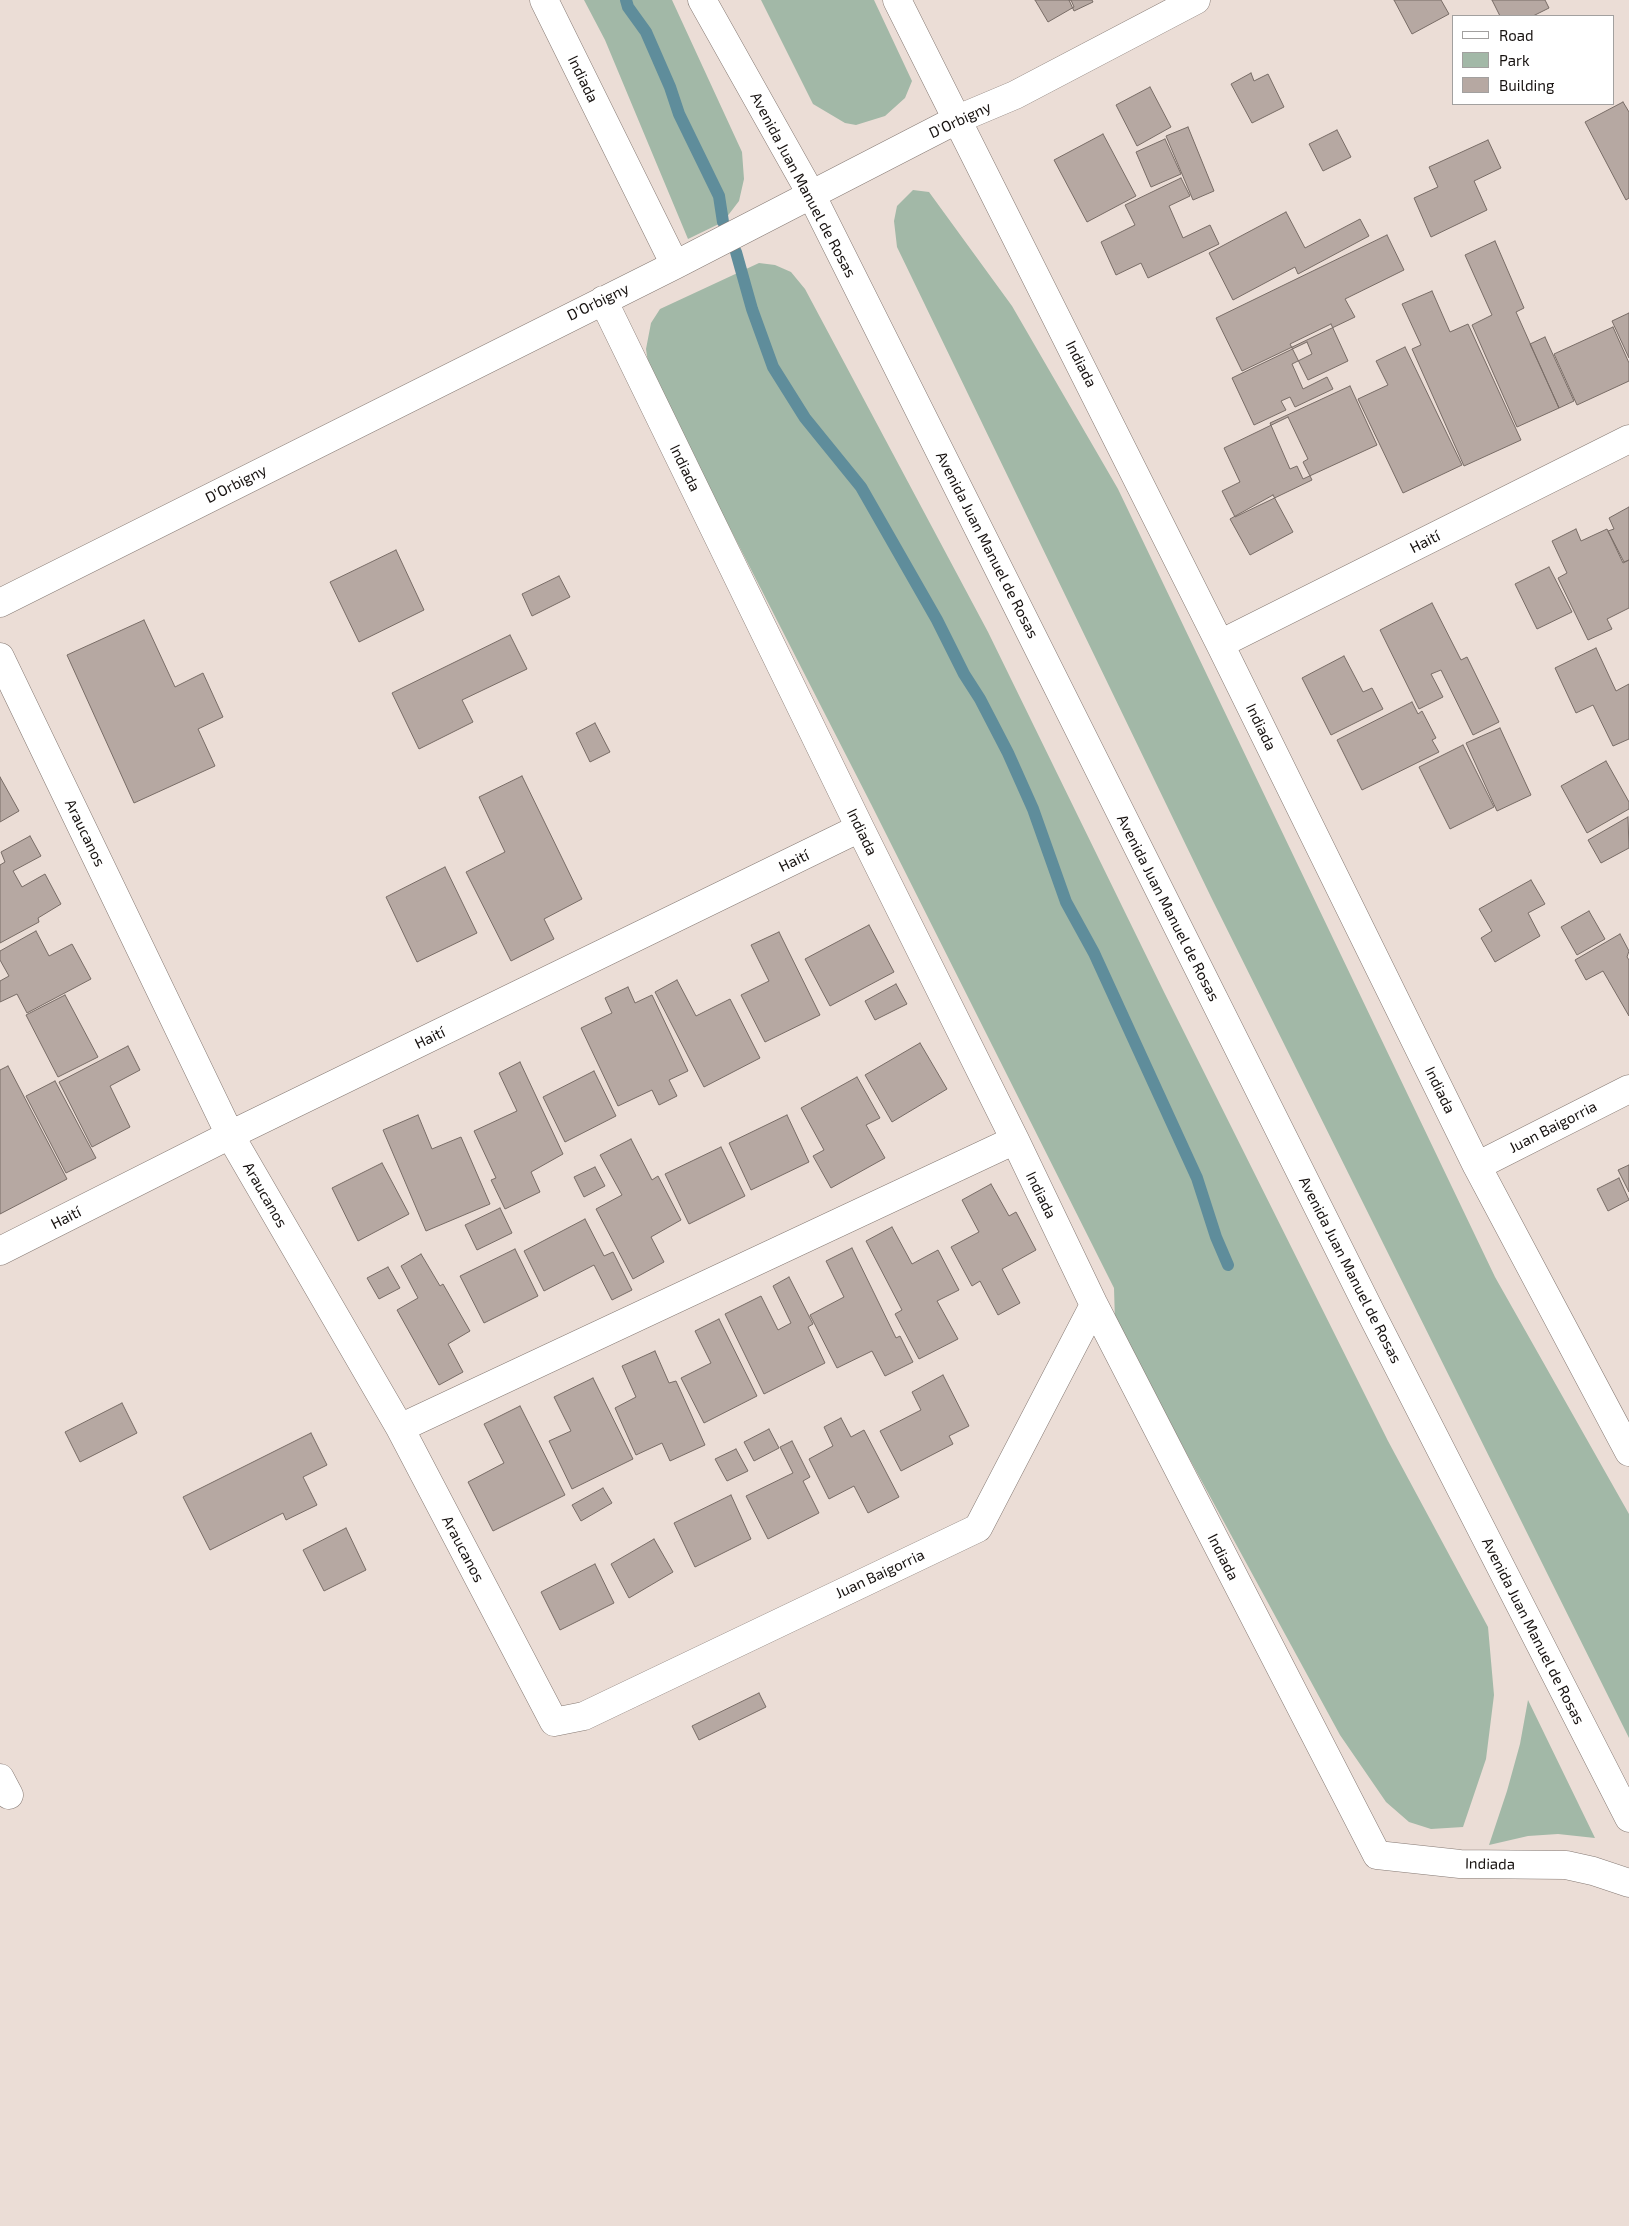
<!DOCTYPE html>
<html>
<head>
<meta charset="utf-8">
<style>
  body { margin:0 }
  #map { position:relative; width:1629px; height:2226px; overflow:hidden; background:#ebddd6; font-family:"Exo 2",sans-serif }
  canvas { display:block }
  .legend { position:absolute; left:1452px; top:15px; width:162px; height:90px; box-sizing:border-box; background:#fff; border:1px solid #a2a09f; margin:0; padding:6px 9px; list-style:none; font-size:15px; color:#171210 }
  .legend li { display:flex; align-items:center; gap:10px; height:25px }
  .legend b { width:25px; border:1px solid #a2a09f }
</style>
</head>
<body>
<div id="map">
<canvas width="1629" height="2226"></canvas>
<ul class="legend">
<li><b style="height:6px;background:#fff"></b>Road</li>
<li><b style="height:14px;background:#a2b8a7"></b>Park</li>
<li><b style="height:14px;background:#b6a8a2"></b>Building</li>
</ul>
</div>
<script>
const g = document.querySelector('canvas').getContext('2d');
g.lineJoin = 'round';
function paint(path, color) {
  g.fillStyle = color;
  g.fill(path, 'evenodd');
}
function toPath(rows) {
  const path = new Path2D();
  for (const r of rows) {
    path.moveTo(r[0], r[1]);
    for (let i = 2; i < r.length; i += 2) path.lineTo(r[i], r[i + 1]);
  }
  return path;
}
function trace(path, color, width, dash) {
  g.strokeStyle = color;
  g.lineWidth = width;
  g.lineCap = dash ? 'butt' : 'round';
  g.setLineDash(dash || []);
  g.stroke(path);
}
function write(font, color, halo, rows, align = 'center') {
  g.font = font + ' "Exo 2",sans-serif';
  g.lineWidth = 4;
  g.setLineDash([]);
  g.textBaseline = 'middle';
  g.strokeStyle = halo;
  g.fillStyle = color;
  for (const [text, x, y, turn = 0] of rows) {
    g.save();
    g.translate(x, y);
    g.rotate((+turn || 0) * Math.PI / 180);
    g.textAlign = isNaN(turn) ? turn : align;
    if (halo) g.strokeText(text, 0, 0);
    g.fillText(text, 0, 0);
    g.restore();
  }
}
paint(toPath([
  [584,0,672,0,742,152,744,179,739,201,723,222,688,239,605,40],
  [761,0,874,0,912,81,905,98,885,116,856,125,845,123,813,104],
  [913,190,929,192,1012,306,1118,489,1495,1277,1629,1514,1629,1738,1211,897,897,247,894,221,897,206],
  [759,263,775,265,791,272,805,289,988,632,1163,990,1388,1441,1488,1627,1494,1695,1486,1759,1463,1827,1431,1829,1409,1822,1386,1802,1340,1735,1115,1322,1114,1288,871,804,649,370,646,349,651,323,660,309],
  [1528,1700,1595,1838,1558,1834,1528,1836,1489,1845,1507,1791,1520,1744]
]), '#a2b8a7');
trace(toPath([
  [626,0,628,7,646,32,670,87,679,114,719,196,723,222],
  [736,252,752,309,773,367,805,418,861,487,937,620,964,674,980,699,1008,753,1033,809,1066,902,1094,953,1197,1178,1216,1237,1228,1265]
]), '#5f8d9b', 12);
const building = toPath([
  [1035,0,1071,0,1074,7,1048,22,1035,0],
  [1069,0,1092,0,1093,2,1074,11,1069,0],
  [1394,0,1441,0,1449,14,1412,34,1394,0],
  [1492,0,1545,0,1549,8,1533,16,1500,16,1492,0],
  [1251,73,1254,81,1268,74,1284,107,1252,123,1231,84,1251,73],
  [1150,87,1171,127,1137,146,1116,105,1150,87],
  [1623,102,1629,112,1629,198,1626,200,1585,122,1623,102],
  [1188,127,1214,191,1193,200,1166,136,1188,127],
  [1337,130,1351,157,1323,171,1309,144,1337,130],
  [1103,134,1136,196,1087,222,1054,160,1103,134],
  [1165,139,1181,174,1151,187,1136,152,1165,139],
  [1488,140,1501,168,1474,181,1487,210,1431,237,1414,198,1438,187,1429,167,1488,140],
  [1181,178,1190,196,1169,206,1183,238,1210,225,1219,244,1148,278,1141,263,1116,275,1101,242,1135,225,1125,205,1181,178],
  [1286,212,1305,248,1360,219,1369,236,1298,274,1295,267,1233,300,1209,253,1286,212],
  [1387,235,1404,270,1345,299,1355,317,1242,371,1216,318,1387,235],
  [1495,241,1524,308,1516,312,1559,408,1517,427,1472,325,1492,315,1465,255,1495,241],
  [1432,291,1450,332,1468,324,1521,440,1464,466,1412,349,1421,345,1402,304,1432,291],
  [1629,313,1629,358,1612,321,1629,313],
  [1331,324,1348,361,1308,380,1290,344,1331,324],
  [1613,327,1629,363,1629,381,1577,405,1554,354,1613,327],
  [1545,337,1574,401,1559,408,1530,344,1545,337],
  [1307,342,1312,354,1292,364,1303,389,1327,377,1333,389,1295,407,1290,397,1281,401,1286,410,1254,425,1232,378,1307,342],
  [1405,347,1462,465,1403,493,1358,399,1388,385,1376,361,1405,347],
  [1350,386,1377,445,1303,479,1297,466,1290,469,1270,423,1350,386],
  [1288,417,1308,459,1303,462,1312,480,1235,517,1222,491,1240,482,1224,448,1288,417],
  [1273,495,1293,532,1250,555,1230,519,1273,495],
  [1629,507,1629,560,1624,562,1608,531,1614,529,1609,518,1629,507],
  [1576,529,1581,541,1607,529,1623,563,1629,560,1629,608,1607,619,1612,629,1588,640,1558,578,1567,573,1552,541,1576,529],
  [396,550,424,610,359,642,330,582,396,550],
  [1549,567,1572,612,1537,629,1515,584,1549,567],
  [559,576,570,597,532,616,522,594,559,576],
  [1432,603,1461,660,1467,657,1499,722,1473,735,1441,670,1431,674,1443,697,1419,709,1380,630,1432,603],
  [144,620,175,687,203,673,223,717,198,729,215,766,134,803,67,655,144,620],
  [510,635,527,669,462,700,473,722,419,749,392,693,510,635],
  [1596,648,1616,691,1629,684,1629,739,1613,746,1593,705,1576,713,1555,668,1596,648],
  [1344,656,1363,692,1372,688,1383,709,1331,735,1302,678,1344,656],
  [1412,702,1418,714,1422,711,1436,738,1432,740,1439,752,1362,790,1337,740,1412,702],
  [595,723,610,752,590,762,576,733,595,723],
  [1500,728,1531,795,1497,811,1466,743,1500,728],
  [1463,745,1494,807,1450,829,1419,767,1463,745],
  [1606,761,1629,802,1629,809,1587,833,1561,786,1606,761],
  [522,776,582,899,544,919,554,939,511,961,466,872,505,852,479,797,522,776],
  [0,777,19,811,0,822,0,777],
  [1628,817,1629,848,1601,863,1588,840,1628,817],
  [30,836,41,856,13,871,22,887,45,874,61,904,38,918,39,922,0,943,0,865,5,862,1,852,30,836],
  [445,867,477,933,417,962,386,897,445,867],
  [1531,880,1545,904,1528,913,1540,936,1495,962,1481,938,1492,931,1479,909,1531,880],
  [1589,911,1605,939,1577,955,1561,927,1589,911],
  [869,925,894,972,830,1006,805,959,869,925],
  [36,931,49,956,72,944,91,979,27,1013,17,994,0,1002,0,981,9,976,0,960,0,951,36,931],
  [779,932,820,1015,765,1042,741,995,769,981,751,945,779,932],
  [1620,934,1629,951,1627,957,1629,960,1629,1016,1603,971,1586,980,1575,960,1620,934],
  [677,980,696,1016,730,999,760,1058,704,1087,655,992,677,980],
  [896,984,907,1004,875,1020,865,1001,896,984],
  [628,987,635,1003,652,995,688,1071,669,1080,677,1096,659,1105,652,1090,618,1106,581,1028,612,1013,605,998,628,987],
  [65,995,98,1057,58,1077,26,1015,65,995],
  [920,1043,947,1089,892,1122,865,1075,920,1043],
  [128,1046,140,1070,110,1086,130,1127,92,1147,59,1082,128,1046],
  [520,1062,563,1154,531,1172,540,1192,505,1209,491,1180,496,1178,474,1131,517,1111,499,1073,520,1062],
  [8,1066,67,1179,0,1214,0,1070,8,1066],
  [594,1071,616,1116,565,1142,543,1097,594,1071],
  [857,1077,880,1118,866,1125,885,1158,831,1188,813,1156,824,1150,801,1108,857,1077],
  [55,1081,96,1158,66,1173,26,1096,55,1081],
  [418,1115,432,1149,461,1137,490,1204,426,1231,383,1130,418,1115],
  [787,1115,809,1162,751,1190,729,1143,787,1115],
  [631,1139,652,1180,658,1176,681,1220,651,1237,664,1262,633,1279,596,1209,622,1195,600,1155,631,1139],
  [721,1147,745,1196,689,1224,665,1174,721,1147],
  [382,1163,409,1214,358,1241,332,1188,382,1163],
  [1629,1165,1629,1192,1618,1170,1629,1165],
  [595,1167,605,1186,584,1197,574,1177,595,1167],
  [1619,1178,1629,1200,1608,1211,1597,1189,1619,1178],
  [991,1184,1009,1216,1016,1212,1036,1250,1002,1269,1020,1303,998,1315,980,1281,972,1286,951,1247,979,1232,962,1200,991,1184],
  [500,1208,512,1233,477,1250,465,1225,500,1208],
  [585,1219,604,1256,613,1252,632,1290,612,1300,594,1265,544,1291,524,1251,585,1219],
  [892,1227,912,1264,938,1250,959,1290,937,1301,958,1339,919,1359,895,1314,902,1310,866,1241,892,1227],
  [852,1248,896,1338,900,1336,913,1362,885,1376,872,1351,837,1368,810,1315,844,1297,826,1261,852,1248],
  [515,1249,538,1296,484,1323,460,1276,515,1249],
  [421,1254,440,1286,443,1284,470,1331,448,1344,463,1372,439,1385,397,1310,418,1298,401,1266,421,1254],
  [388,1267,400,1288,379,1299,367,1278,388,1267],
  [789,1277,813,1324,808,1327,825,1363,764,1394,725,1314,761,1296,778,1330,791,1323,773,1286,789,1277],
  [719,1319,757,1396,704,1423,681,1378,711,1363,695,1331,719,1319],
  [655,1351,669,1383,676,1381,705,1445,670,1461,662,1443,636,1455,615,1408,636,1397,622,1366,655,1351],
  [943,1375,969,1426,949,1436,953,1444,901,1471,880,1431,921,1410,912,1392,943,1375],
  [593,1378,633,1459,572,1489,549,1441,571,1431,554,1397,593,1378],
  [122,1403,137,1433,80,1462,65,1432,122,1403],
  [520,1406,565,1495,493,1531,468,1482,504,1463,484,1424,520,1406],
  [841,1418,851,1437,864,1430,899,1497,868,1513,854,1486,829,1499,809,1459,833,1446,824,1427,841,1418],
  [769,1429,779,1448,754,1461,744,1442,769,1429],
  [311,1433,327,1465,303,1477,317,1505,286,1520,283,1513,210,1550,183,1497,311,1433],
  [792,1441,810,1477,803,1481,819,1513,768,1539,746,1496,793,1473,780,1447,792,1441],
  [736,1449,748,1471,727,1481,715,1459,736,1449],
  [603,1488,612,1503,581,1521,572,1505,603,1488],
  [731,1495,751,1539,695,1567,674,1523,731,1495],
  [346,1528,366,1570,324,1591,303,1550,346,1528],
  [654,1539,673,1572,629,1598,611,1564,654,1539],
  [595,1564,614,1603,560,1630,541,1592,595,1564],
  [759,1693,766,1707,699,1740,692,1726,759,1693]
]);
paint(building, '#b6a8a2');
trace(building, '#786c66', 1);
const street = toPath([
  [544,0,675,265],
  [897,0,1220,644,1477,1166,1629,1452],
  [603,300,860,828,1015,1140,1094,1305,1377,1855,1460,1864,1566,1865,1593,1871,1629,1883],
  [0,603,675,265,958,119,1015,95,1196,0],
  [1220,644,1629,439],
  [0,657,230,1135,400,1428,554,1722,584,1716,978,1528,1094,1305],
  [1477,1166,1629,1089],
  [0,1251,230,1135,860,828],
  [400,1428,1015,1140],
  [0,1778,9,1795]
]);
const primary = toPath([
  [702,0,811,194,1371,1313,1629,1818]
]);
trace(street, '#857973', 29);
trace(primary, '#857973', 29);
trace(street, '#fff', 28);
trace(primary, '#fff', 28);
write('15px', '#171210', '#fff', [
  ["Indiada",583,79,64],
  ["D'Orbigny",960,120,-25],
  ["Avenida Juan Manuel de Rosas",803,185,62],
  ["D'Orbigny",598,302,-26],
  ["Indiada",1081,364,63],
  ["Indiada",685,468,64],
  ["D'Orbigny",236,484,-27],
  ["Haití",1425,542,-27],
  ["Avenida Juan Manuel de Rosas",987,545,63],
  ["Indiada",1261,727,64],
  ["Indiada",862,832,64],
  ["Araucanos",85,833,64],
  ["Haití",794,861,-26],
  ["Avenida Juan Manuel de Rosas",1168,908,63],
  ["Haití",430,1038,-26],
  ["Indiada",1440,1090,64],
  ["Juan Baigorria",1553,1127,-27],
  ["Araucanos",265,1195,60],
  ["Indiada",1041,1195,64],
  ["Haití",66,1218,-27],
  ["Avenida Juan Manuel de Rosas",1350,1270,63],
  ["Araucanos",463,1549,62],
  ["Indiada",1223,1557,63],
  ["Juan Baigorria",880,1574,-25],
  ["Avenida Juan Manuel de Rosas",1533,1631,63],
  ["Indiada",1490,1864,1]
]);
</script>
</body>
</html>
